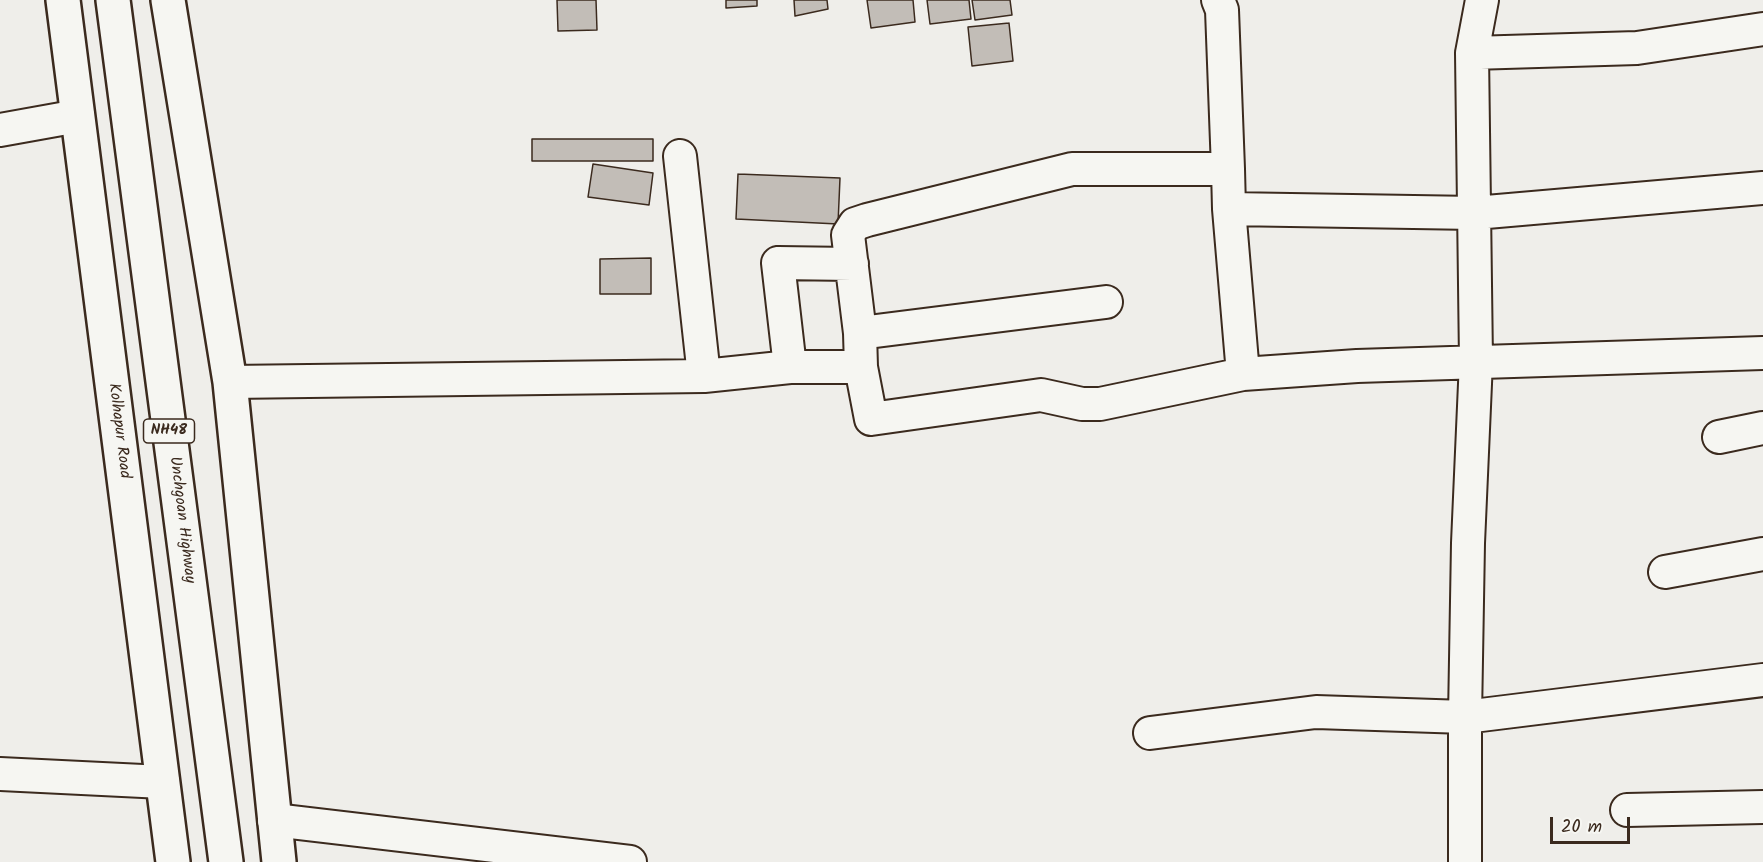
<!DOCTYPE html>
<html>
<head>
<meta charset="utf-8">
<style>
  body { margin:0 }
  #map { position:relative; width:1763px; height:862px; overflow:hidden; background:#efeeea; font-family:Kalam,sans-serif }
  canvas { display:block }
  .scale { position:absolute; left:1550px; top:817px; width:80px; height:27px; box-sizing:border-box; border:3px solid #3b2a1e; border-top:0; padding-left:8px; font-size:18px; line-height:21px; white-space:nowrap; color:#3b2a1e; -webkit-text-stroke:4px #f6f6f2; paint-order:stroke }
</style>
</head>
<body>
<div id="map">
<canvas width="1763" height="862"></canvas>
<div class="scale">20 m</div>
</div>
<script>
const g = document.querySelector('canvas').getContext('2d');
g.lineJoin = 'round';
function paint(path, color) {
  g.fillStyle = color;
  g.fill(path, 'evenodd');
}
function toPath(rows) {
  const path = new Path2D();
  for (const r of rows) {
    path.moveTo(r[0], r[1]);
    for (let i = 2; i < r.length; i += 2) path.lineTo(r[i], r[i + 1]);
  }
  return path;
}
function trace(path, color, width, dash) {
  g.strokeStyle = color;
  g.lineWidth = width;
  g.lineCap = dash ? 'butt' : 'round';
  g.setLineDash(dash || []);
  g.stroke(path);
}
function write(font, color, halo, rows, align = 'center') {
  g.font = font + ' Kalam,sans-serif';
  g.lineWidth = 4.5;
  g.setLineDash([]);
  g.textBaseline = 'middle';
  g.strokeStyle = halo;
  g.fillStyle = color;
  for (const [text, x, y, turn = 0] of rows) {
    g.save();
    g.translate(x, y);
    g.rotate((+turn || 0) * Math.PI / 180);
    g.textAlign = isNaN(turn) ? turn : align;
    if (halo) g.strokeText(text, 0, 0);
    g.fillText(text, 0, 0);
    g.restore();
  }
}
const building = toPath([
  [557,0,596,0,597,30,558,31,557,0],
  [726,0,757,0,757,6,726,8,726,0],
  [794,0,827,0,828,9,795,16,794,0],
  [867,0,913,0,915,22,871,28,867,0],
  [927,0,969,0,971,19,930,24,927,0],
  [972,0,1010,0,1012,15,975,20,972,0],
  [1009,23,1013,61,972,66,968,27,1009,23],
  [532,139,653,139,653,161,532,161,532,139],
  [593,164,653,173,649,205,588,197,593,164],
  [738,174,840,178,838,224,736,219,738,174],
  [651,258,651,294,600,294,600,259,651,258]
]);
paint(building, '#c2bdb7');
trace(building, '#3b2a1e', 1.5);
const street = toPath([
  [1218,0,1222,10,1228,169],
  [1472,53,1637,48,1763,29],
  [0,130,78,116],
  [680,156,704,376],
  [1763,188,1475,213,1229,209,1228,169,1072,169,867,220,855,224,848,235,860,333,861,367,871,419,1041,395,1082,404,1100,404,1243,374,1357,366,1763,353],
  [1229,209,1243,374],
  [860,333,1106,302],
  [790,367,778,263,852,264],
  [230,382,704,376,790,367,861,367],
  [1719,437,1763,428],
  [1665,572,1763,554],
  [1150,733,1316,712,1465,717,1763,680],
  [0,774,163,782],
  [1627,810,1763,807],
  [274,820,630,862],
  [1465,862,1465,717,1468,543,1476,361,1472,53,1482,0]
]);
const highway = toPath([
  [63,0,173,862],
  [113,0,226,862],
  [168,0,230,382,279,862]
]);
trace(street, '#3b2a1e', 36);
trace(highway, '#3b2a1e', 38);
trace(street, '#f6f6f2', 32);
trace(highway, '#f6f6f2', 33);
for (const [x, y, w] of [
  [169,431,51]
]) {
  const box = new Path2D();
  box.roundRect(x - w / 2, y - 12, w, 24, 4.5);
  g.fillStyle = '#f6f6f2';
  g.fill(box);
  trace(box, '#3b2a1e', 1.5);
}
write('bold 15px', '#3b2a1e', null, [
  ["NH48",169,431]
]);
write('16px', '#3b2a1e', '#f6f6f2', [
  ["Kolhapur Road",118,431,83],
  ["Unchgoan Highway",181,520,83]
]);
</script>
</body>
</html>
